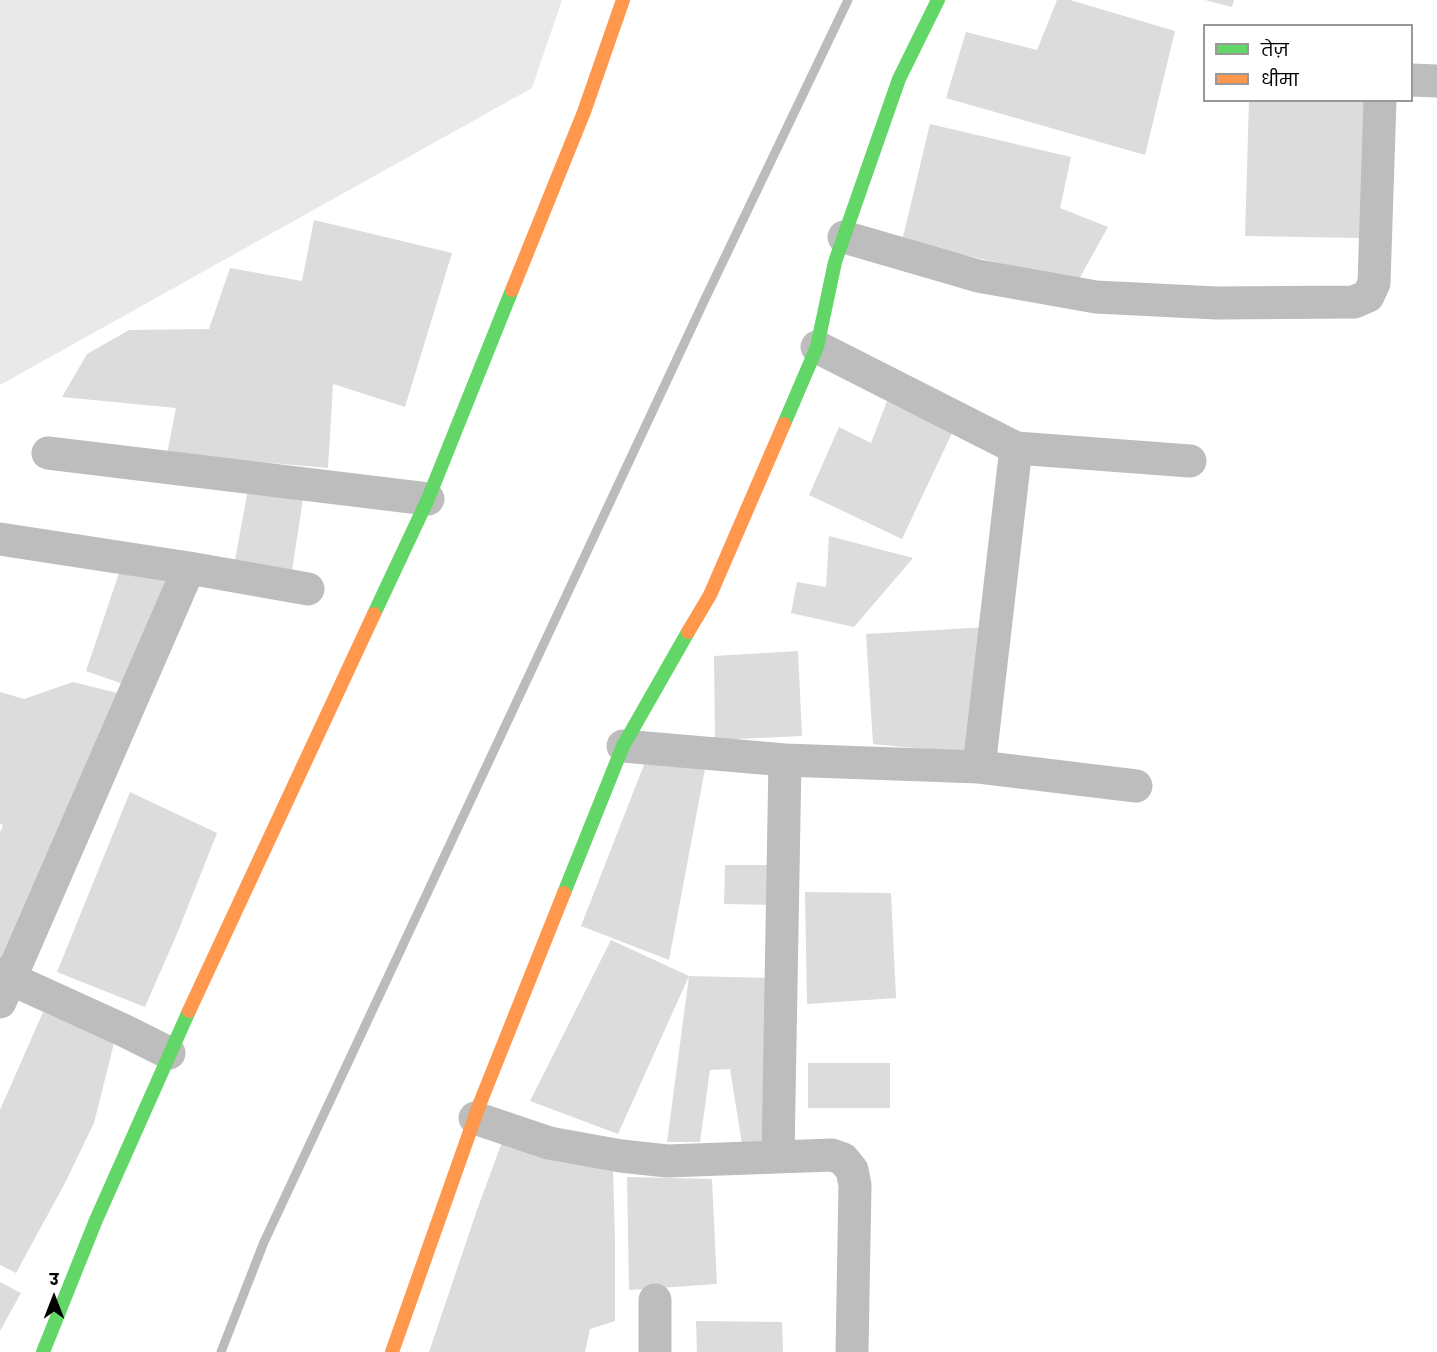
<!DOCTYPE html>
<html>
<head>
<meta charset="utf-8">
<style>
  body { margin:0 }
  #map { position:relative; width:1437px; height:1352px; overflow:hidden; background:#fff; font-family:Poppins,"Noto Sans Devanagari",sans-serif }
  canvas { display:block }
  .legend { position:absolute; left:1203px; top:24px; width:210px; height:78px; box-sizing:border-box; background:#fff; border:2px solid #999; margin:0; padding:8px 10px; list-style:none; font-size:18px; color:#000 }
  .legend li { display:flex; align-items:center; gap:12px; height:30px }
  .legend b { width:30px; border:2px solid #999 }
  .north { position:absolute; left:24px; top:1268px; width:60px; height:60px; -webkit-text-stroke:4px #fff; paint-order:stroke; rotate:0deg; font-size:16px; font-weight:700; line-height:24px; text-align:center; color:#000 }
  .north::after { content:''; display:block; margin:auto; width:21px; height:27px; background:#000; clip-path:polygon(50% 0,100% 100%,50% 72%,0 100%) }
</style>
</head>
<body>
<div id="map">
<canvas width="1437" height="1352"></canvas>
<ul class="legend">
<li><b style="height:8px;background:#63d668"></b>तेज़</li>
<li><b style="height:8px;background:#ff974d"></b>धीमा</li>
</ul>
<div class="north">उ</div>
</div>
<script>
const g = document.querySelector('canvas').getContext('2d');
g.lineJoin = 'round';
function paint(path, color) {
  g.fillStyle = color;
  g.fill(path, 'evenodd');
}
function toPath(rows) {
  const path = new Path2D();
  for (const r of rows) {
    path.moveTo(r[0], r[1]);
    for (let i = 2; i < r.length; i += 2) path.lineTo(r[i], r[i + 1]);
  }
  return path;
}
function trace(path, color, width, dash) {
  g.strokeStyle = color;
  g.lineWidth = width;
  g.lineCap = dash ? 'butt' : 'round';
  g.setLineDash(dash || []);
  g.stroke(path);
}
paint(toPath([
  [0,0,562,0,532,88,0,385]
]), '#e9e9e9');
trace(toPath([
  [221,1352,264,1242,705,299,848,0]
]), '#bbb', 9);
paint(toPath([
  [1057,0,1070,0,1175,31,1145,155,946,98,966,32,1037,50],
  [1205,0,1234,0,1232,7],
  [1249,100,1366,100,1361,238,1245,236],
  [930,124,1071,157,1060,208,1108,227,1078,281,902,241],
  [314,220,452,253,405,407,333,384,328,468,167,454,176,408,62,397,87,354,129,330,209,329,230,268,302,281],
  [887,401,953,431,902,539,809,495,839,427,871,443],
  [248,489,303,499,291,577,233,571],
  [829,536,913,558,854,627,791,613,797,582,826,587],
  [121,567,175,572,129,686,86,671],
  [989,627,973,754,873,744,866,634],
  [798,651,802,736,715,740,714,656],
  [73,682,129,696,0,965,0,832,3,825,0,824,0,692,24,699],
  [647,757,705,769,669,960,581,926],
  [130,792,217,833,179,929,145,1007,57,972],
  [725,865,780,865,779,905,724,904],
  [805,892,891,893,896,998,807,1004],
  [611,940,689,976,771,978,767,1120,760,1146,742,1144,730,1069,710,1070,700,1142,667,1142,689,976,618,1134,530,1101],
  [43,1012,114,1043,94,1123,65,1183,16,1273,0,1265,0,1110],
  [808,1063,890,1063,890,1108,808,1108],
  [502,1142,613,1169,615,1240,615,1321,590,1329,585,1352,429,1352,477,1210],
  [627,1177,712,1179,717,1284,629,1290],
  [0,1282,21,1293,0,1331],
  [696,1321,782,1322,783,1352,697,1352]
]), '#dcdcdc');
trace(toPath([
  [1412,80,1437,81],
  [844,237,978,276,1096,297,1216,303,1354,302,1368,296,1374,283,1380,100],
  [817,347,1016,448,1190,461],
  [48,453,428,499],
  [0,539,189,568,308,589],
  [623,746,785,760,778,1156],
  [785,760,979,767,1136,786],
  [979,767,1016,448],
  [0,974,123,1030,169,1053],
  [0,1002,189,568],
  [475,1118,549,1143,621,1156,667,1161,832,1155,843,1159,852,1170,855,1185,852,1352],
  [655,1352,655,1300]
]), '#bdbdbd', 33);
trace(toPath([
  [784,424,817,347,835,262,899,79,938,0],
  [374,614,428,499,512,290],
  [564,893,623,746,688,632],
  [43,1352,96,1220,189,1011]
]), '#63d668', 14);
trace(toPath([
  [512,290,584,112,623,0],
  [688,632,710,595,784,424],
  [189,1011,374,614],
  [392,1352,480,1103,564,893]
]), '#ff974d', 14);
</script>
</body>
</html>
